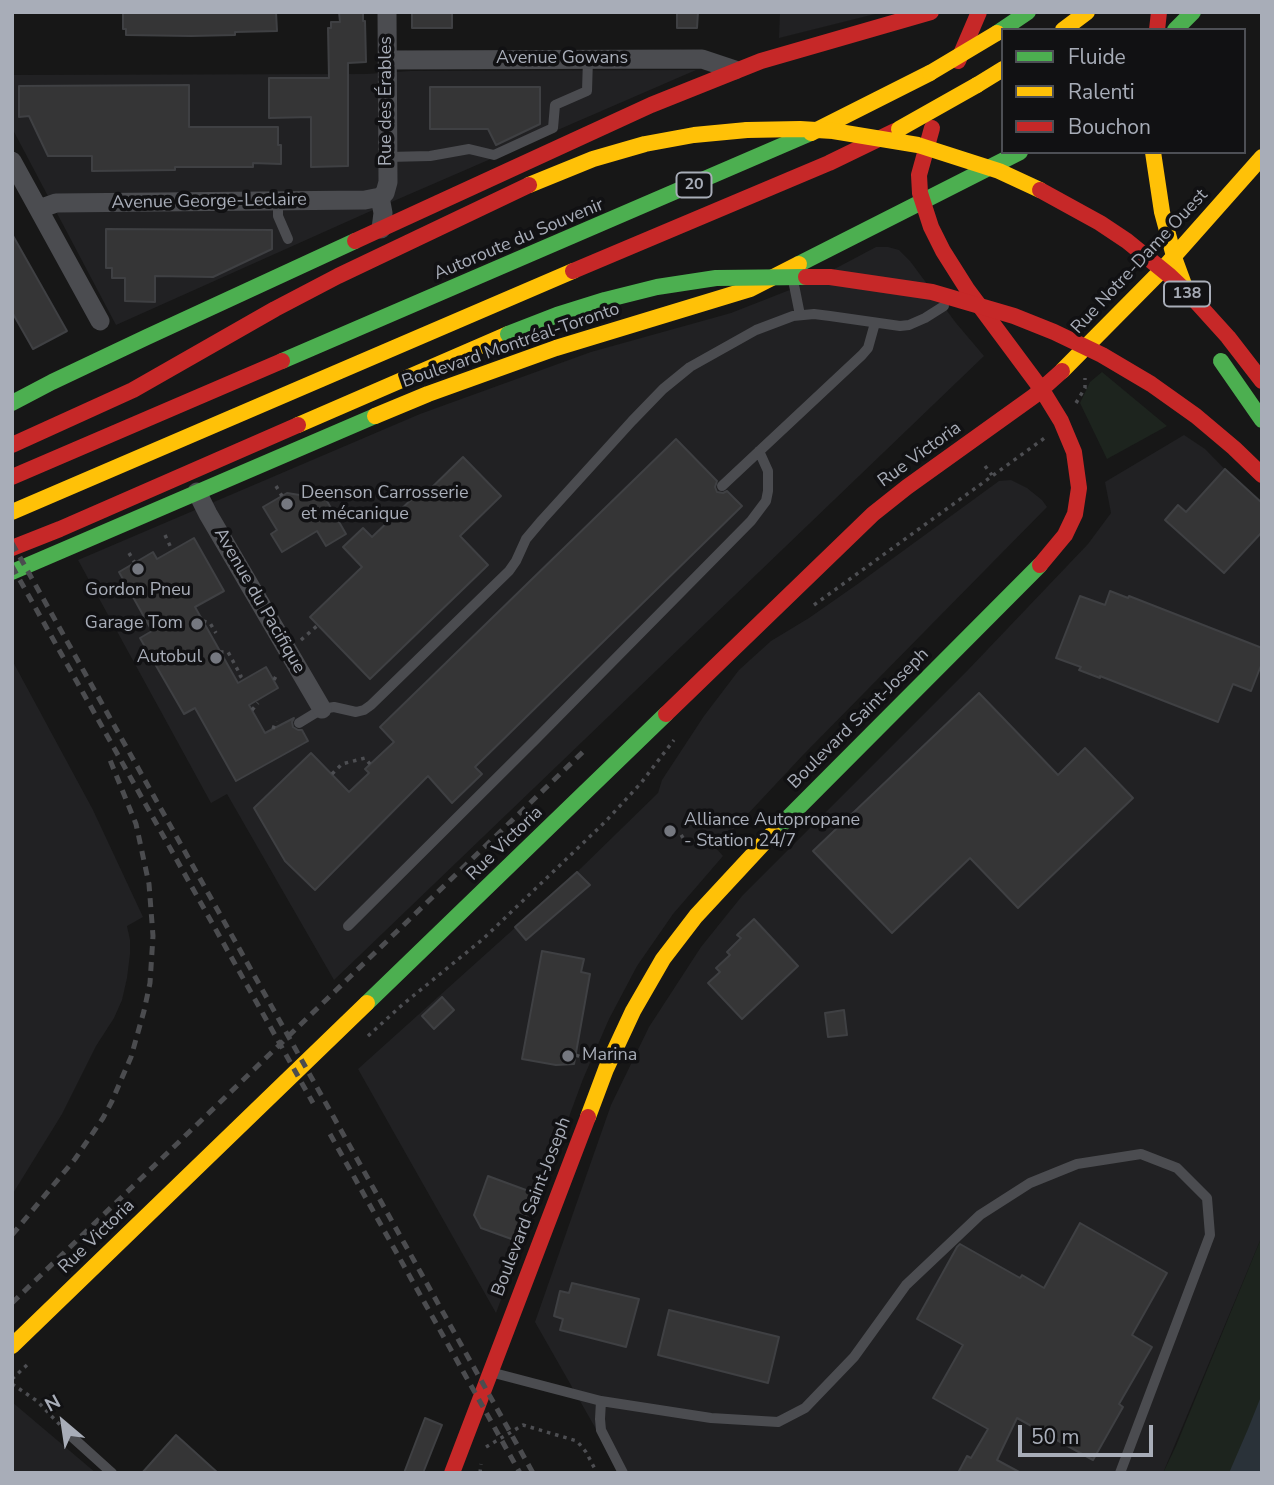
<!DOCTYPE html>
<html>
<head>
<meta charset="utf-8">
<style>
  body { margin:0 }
  #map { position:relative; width:1274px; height:1485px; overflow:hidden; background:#171717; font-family:"Nunito Sans",sans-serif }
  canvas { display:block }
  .frame { position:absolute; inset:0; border:14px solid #a8adb8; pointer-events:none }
  .legend { position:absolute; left:1001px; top:28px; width:245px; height:126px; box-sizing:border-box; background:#111113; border:2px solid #4d4f55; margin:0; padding:9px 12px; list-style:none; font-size:21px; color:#a8adb8 }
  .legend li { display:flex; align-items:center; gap:14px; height:35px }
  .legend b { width:35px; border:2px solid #4d4f55 }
  .north { position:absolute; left:28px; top:1387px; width:70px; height:70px; -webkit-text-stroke:5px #111113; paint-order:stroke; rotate:331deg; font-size:19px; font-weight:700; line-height:28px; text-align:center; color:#a8adb8 }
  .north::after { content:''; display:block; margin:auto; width:24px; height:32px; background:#a8adb8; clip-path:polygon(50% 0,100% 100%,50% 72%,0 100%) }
  .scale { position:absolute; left:1018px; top:1425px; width:135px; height:32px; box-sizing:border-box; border:4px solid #a8adb8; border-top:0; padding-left:9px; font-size:21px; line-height:24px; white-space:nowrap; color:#a8adb8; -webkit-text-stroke:5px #111113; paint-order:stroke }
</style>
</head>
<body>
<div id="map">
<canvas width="1274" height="1485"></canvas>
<div class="frame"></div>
<ul class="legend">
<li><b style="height:9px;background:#4caf50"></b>Fluide</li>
<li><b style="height:9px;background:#ffc107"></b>Ralenti</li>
<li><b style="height:9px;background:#c62828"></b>Bouchon</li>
</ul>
<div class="north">N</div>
<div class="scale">50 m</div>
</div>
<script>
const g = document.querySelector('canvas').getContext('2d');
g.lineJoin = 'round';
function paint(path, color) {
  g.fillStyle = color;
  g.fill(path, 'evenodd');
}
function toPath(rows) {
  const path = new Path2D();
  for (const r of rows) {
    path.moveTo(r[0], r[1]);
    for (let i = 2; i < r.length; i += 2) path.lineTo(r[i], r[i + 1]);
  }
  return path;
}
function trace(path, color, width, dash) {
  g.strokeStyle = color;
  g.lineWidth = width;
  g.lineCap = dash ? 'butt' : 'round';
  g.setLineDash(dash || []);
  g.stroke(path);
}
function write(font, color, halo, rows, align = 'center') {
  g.font = font + ' "Nunito Sans",sans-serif';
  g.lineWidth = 7;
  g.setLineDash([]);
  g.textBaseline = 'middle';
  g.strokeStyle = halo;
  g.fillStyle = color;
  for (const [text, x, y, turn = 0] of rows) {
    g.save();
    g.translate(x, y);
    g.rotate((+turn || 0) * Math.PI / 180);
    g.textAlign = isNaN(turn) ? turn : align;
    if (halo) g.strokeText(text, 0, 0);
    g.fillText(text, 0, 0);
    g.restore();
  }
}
paint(toPath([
  [780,12,883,12,779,38],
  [696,70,373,210,116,325,12,128,12,75,366,74,410,71],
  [876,247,888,247,899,250,910,261,956,323,984,356,334,980,227,794,211,803,78,560,420,414,591,352,731,313,810,282],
  [1184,435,1205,449,1262,507,1262,1236,1163,1473,621,1473,535,1322,611,1105,649,1027,701,947,742,896,968,670,1088,544,1111,513,1105,482],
  [1011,480,1027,488,1042,500,1047,507,803,755,716,848,723,856,673,914,637,966,609,1019,583,1079,496,1313,358,1069,577,872,658,793,662,780,704,716,739,670,771,641,809,618,859,583,999,481],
  [12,660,93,810,143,917,127,926,130,940,130,954,127,978,122,1000,114,1018,96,1046,62,1114,12,1195],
  [12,1402,96,1473,12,1473]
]), '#212123');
paint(toPath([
  [1102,372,1167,426,1107,459,1080,403,1090,382],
  [1262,1236,1262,1473,1163,1473,1176,1446]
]), '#1d241e');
paint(toPath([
  [1262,1394,1262,1473,1229,1473,1248,1429]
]), '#2a3239');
const building = toPath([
  [123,12,276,12,277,31,235,32,235,35,191,36,126,35,126,29,123,29,123,12],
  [339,12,363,12,363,21,365,21,366,62,348,63,348,166,311,167,311,117,269,118,269,78,329,78,328,28,331,28,331,22,340,22,339,12],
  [412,12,452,12,452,28,412,28,412,12],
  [677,12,698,12,697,28,677,28,677,12],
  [189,85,189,127,278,127,278,145,281,145,281,164,253,163,253,167,175,167,175,170,92,171,92,156,48,156,29,116,19,117,19,86,189,85],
  [430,87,540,87,540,124,496,145,488,129,430,129,430,87],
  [106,229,272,230,272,249,213,277,155,276,155,302,125,301,125,278,112,278,112,268,106,268,106,229],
  [12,234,67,331,33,349,12,312,12,234],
  [676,439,717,481,715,487,717,492,723,493,727,491,742,506,475,767,482,774,452,803,428,776,315,890,285,861,254,808,311,753,349,792,369,773,365,769,394,742,380,727,676,439],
  [463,457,501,496,460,536,488,565,370,679,310,617,362,567,343,547,363,528,372,537,417,494,421,498,463,457],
  [1225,469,1262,503,1262,532,1224,573,1165,520,1178,505,1186,512,1225,469],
  [320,489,346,534,326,546,317,531,282,552,271,534,277,530,263,507,287,493,306,496,320,489],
  [194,538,224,591,195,607,238,683,266,667,278,688,249,705,265,733,294,718,292,722,293,727,298,730,302,730,308,741,236,781,195,708,184,714,140,638,152,631,119,572,153,552,157,559,194,538],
  [1110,591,1128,598,1129,596,1262,648,1262,663,1251,691,1233,684,1218,722,1100,676,1100,678,1079,670,1081,667,1056,658,1080,596,1105,605,1110,591],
  [979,693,1058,775,1085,748,1133,798,1018,908,970,858,892,933,813,851,979,693],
  [577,872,590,885,526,940,515,927,577,872],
  [754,919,798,966,742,1019,708,983,720,972,716,968,730,955,727,952,741,938,737,935,754,919],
  [542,951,584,959,581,972,590,974,574,1064,556,1065,522,1059,542,951],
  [442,997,454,1010,434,1029,422,1016,442,997],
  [844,1010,847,1035,828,1037,825,1013,844,1010],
  [488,1176,534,1193,517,1241,481,1228,474,1215,488,1176],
  [1080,1223,1167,1273,1132,1335,1152,1347,1119,1404,1123,1407,1093,1460,1017,1418,997,1460,1021,1473,958,1473,967,1456,971,1458,988,1429,933,1398,963,1345,917,1319,957,1247,960,1244,1020,1278,1022,1275,1044,1288,1080,1223],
  [572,1283,639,1299,626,1347,560,1330,563,1319,554,1316,560,1291,569,1293,572,1283],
  [669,1310,779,1337,768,1383,658,1355,669,1310],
  [425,1418,442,1425,423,1473,404,1473,425,1418],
  [176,1435,218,1473,142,1473,176,1435]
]);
paint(building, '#353536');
trace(building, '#3f4043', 2);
trace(toPath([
  [1076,403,1085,388,1085,378],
  [985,466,992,475],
  [276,486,282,496],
  [165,535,172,550],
  [129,553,135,563],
  [814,605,1046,437],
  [203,621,210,623,216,633],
  [301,640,318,625],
  [220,652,228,652,241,676,236,679],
  [274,680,276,676],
  [252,710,258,703],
  [273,729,276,721],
  [332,774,342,764,365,758,370,764],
  [674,831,680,833,685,841],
  [368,1036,402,1005,483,939,605,822,641,783,674,740],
  [576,1055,587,1060],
  [12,1379,28,1364],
  [12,1384,37,1401,62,1427],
  [486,1447,523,1425,577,1441,586,1452,597,1473],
  [480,1473,481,1464]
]), '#4d4e52', 3.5, [3.5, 5]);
trace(toPath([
  [388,157,430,156,469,149,494,155,553,128,555,105,587,91,588,59],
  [278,201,278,216,288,239],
  [794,285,800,315],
  [722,486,862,355,868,348,875,323],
  [299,723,322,709,334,707,356,712,364,710,371,705,509,571,516,561,526,539,542,520,632,421,663,389,690,367,756,330,793,316,814,314,830,316,900,326,909,325,925,318,944,306],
  [348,926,536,739,751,521,766,501,768,491,768,471,759,451],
  [494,1373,601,1401,711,1418,778,1422,805,1408,854,1357,906,1285,980,1215,1030,1183,1077,1164,1141,1154,1177,1168,1207,1198,1210,1235,1120,1473],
  [601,1401,600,1419,601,1430,623,1473],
  [71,1436,112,1473]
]), '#4b4c50', 10);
trace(toPath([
  [387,60,702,59,735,70],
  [12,161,100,321],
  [39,209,56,203,365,200,380,197],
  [381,229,383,213,380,197,385,193,388,182,387,12],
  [197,492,208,514,322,709]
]), '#4b4c50', 19);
trace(toPath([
  [1175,30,1193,12],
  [997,33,1028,12],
  [799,264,1020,152],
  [282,361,811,133],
  [12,403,52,382,147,337,355,241],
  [12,572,375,416],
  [773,833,1040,565],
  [367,1003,666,714]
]), '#4caf50', 16);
trace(toPath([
  [1063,30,1087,12],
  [977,85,1003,69],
  [811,133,930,73],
  [529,185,593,159,645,144,694,135,747,130],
  [1062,371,1160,272,1262,157],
  [375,416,428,394,556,348,750,289,799,264],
  [298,425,508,334],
  [12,512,573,271],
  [588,1117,606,1069,633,1011,663,959,696,916,773,833],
  [12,1346,367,1003]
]), '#ffc107', 16);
trace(toPath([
  [1157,30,1159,12],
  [958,61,979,12],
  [932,128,919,175,920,193,931,227,943,251,967,289,1042,390,1061,421,1074,452,1079,488,1075,514,1065,535,1040,565],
  [355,241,651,105,761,61,931,12],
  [573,271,829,163,895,131],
  [12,445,133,390,275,309,338,276,529,185],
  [12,477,282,361],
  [12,548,60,529,298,425],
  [666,714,873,514,907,487,1034,396,1062,371],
  [452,1473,588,1117]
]), '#c62828', 16);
trace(toPath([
  [12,543,533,1473],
  [12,566,313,1103],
  [330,1134,520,1473],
  [12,1235,75,1159,103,1118,112,1101,131,1057,144,1011,150,983,153,936,149,884,136,824,108,755],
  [12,1303,587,748]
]), '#4b4c4f', 5, [9, 7]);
trace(toPath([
  [508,334,557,315,605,300,657,287,716,278,806,277],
  [1221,361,1262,420]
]), '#4caf50', 16);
trace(toPath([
  [930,73,997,33],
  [899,129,977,85],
  [747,130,800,129,833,131,918,145,999,171,1040,190],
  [1153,152,1162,212,1175,260,1186,290]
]), '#ffc107', 16);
trace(toPath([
  [1040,190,1100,223,1127,241,1170,276,1190,295,1228,337,1262,381],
  [806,277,830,277,932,292,1014,316,1054,332,1102,355,1151,384,1196,416,1234,448,1262,475]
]), '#c62828', 16);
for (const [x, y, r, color] of [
  [287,504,7,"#757880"],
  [138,569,7,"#757880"],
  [197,624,7,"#757880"],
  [216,658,7,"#757880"],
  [670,831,7,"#757880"],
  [568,1056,7,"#757880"]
]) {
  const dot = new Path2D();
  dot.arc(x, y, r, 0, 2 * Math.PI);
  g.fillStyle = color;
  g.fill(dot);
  trace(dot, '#111113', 2.5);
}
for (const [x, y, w] of [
  [694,185,35],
  [1187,294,46]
]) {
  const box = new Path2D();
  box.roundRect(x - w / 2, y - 12.5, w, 25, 5);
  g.fillStyle = '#111113';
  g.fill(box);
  trace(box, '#a8adb8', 2);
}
write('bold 16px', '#a8adb8', null, [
  ["20",694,185],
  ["138",1187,294]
]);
write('18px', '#a8adb8', '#111113', [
  ["Avenue Gowans",562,59],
  ["Rue des Érables",387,101,-90],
  ["Avenue George-Leclaire",209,202,-1],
  ["Autoroute du Souvenir",519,240,-23],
  ["Rue Notre-Dame Ouest",1140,262,-47],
  ["Boulevard Montréal-Toronto",511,346,-19],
  ["Rue Victoria",920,455,-36],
  ["Avenue du Pacifique",259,601,60],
  ["Boulevard Saint-Joseph",859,719,-45],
  ["Rue Victoria",505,844,-44],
  ["Boulevard Saint-Joseph",532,1207,-69],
  ["Rue Victoria",97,1237,-44]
]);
write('18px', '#a8adb8', '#111113', [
  ["Deenson Carrosserie",301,494],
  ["et mécanique",301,515],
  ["Gordon Pneu",138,591,"center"],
  ["Garage Tom",183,624,"right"],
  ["Autobul",202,658,"right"],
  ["Alliance Autopropane",684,821],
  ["- Station 24/7",684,842],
  ["Marina",582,1056]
], 'left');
</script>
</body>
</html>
